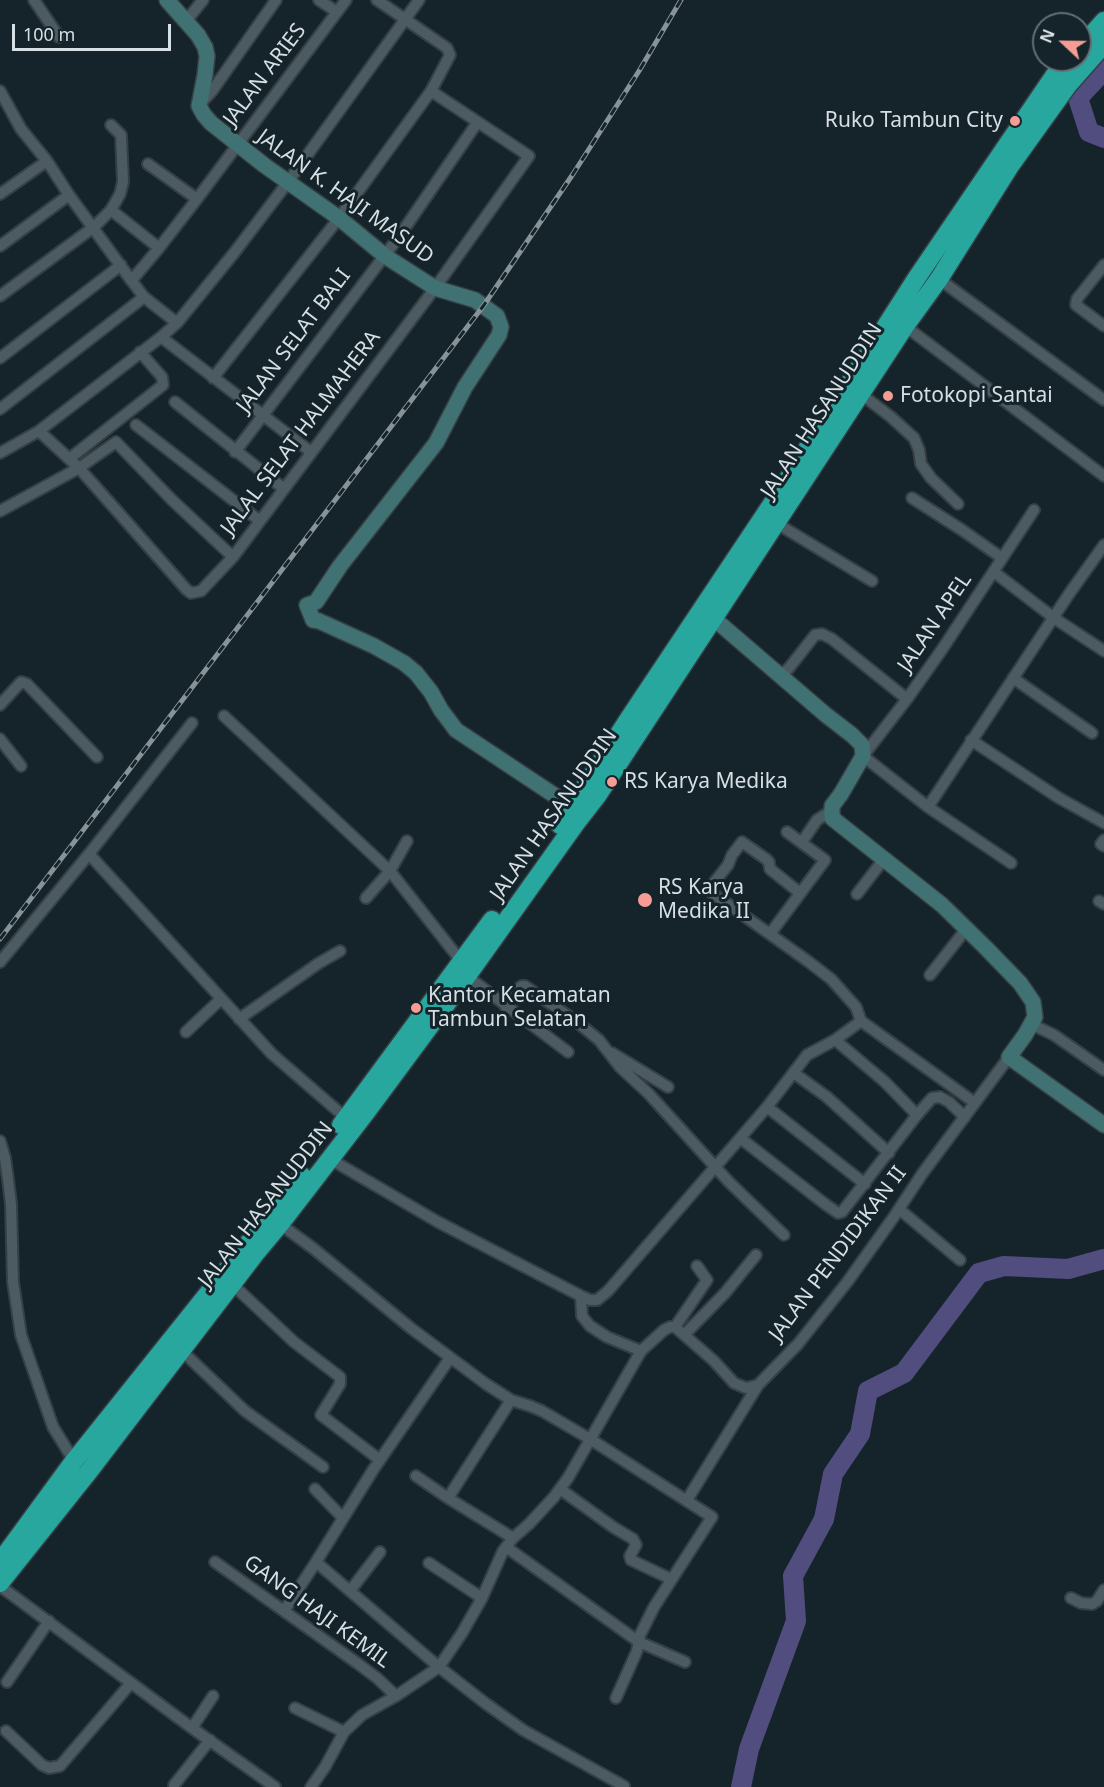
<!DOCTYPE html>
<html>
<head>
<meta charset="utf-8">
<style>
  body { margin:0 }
  #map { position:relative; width:1104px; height:1787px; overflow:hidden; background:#15242a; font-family:"Noto Sans",sans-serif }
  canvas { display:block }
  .north { position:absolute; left:1032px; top:12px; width:60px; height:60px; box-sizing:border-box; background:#15242a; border:2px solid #626f74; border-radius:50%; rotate:292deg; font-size:16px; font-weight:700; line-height:24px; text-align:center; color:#d6dfe3 }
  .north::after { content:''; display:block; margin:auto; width:21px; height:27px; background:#f59c95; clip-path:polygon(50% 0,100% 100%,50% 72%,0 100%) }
  .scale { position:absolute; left:12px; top:24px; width:159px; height:27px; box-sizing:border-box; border:3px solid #d6dfe3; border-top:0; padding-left:8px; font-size:18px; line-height:21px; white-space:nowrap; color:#d6dfe3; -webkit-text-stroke:4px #15242a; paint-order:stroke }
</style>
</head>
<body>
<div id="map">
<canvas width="1104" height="1787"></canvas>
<div class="north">N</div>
<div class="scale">100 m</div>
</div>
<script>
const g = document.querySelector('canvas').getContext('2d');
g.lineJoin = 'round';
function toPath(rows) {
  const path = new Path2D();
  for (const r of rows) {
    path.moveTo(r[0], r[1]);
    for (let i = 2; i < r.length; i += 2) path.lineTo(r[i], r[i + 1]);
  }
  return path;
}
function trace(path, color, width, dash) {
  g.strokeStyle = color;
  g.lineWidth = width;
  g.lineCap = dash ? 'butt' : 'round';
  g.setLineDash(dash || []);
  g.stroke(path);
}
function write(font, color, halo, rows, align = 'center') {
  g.font = font + ' "Noto Sans",sans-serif';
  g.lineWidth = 6;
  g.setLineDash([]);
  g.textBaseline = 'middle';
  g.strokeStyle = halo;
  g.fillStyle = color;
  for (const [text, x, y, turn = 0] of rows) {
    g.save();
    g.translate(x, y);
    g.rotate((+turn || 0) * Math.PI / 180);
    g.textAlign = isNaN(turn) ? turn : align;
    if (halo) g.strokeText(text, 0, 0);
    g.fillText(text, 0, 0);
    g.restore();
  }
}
trace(toPath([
  [1104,70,1078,98,1089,132,1104,138],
  [741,1787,749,1749,796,1621,793,1576,824,1519,833,1474,860,1434,868,1391,904,1373,979,1273,1004,1266,1068,1269,1104,1259]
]), '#524d7f', 20);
const street = toPath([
  [34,0,59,37],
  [319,0,337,12],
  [186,21,203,0],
  [0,91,21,129,47,161,69,195,131,280,144,297,177,323],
  [200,104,212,91,276,0],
  [148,164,197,199],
  [0,194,47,161],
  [111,210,159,248],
  [0,246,69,195],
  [1104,265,1077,299,1076,305,1104,326],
  [939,279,1104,400],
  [132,280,159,248,197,199,346,0],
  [0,296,94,227,111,210,120,194,123,182,121,135,111,125],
  [905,326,1104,476],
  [161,337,311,452],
  [0,358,121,265],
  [213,378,339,218,431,91,450,55,447,48,377,0],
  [861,394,891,417,914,438,919,450,921,464,931,478,958,504],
  [175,402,284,489],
  [0,409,144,297],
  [136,425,260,521],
  [39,431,79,468,186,589,191,593,201,591,233,557,260,521,435,288,529,156,431,91],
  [235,452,398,238,477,123],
  [0,453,39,431,161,337,177,323,234,253,288,182,419,0],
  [69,459,163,385,162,377,140,352],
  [912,498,962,530,1002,558],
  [0,511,79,468,116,442,172,500,233,557],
  [776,523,872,581],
  [994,572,1054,618,1104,651],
  [780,677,789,668,815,635,822,634,832,639,907,699],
  [1013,678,1092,733],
  [0,705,21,682,27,684,97,757],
  [224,716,390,871,461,961],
  [0,739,21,766],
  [971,740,1059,798,1104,823],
  [928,807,1069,594,1104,545],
  [1104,840,1101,844,1104,846],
  [802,842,817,820,831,811],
  [89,854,272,1054,346,1118],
  [1011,863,928,807,863,756,907,699,943,648,1034,510],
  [800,893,770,869,769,862,766,859,742,842,732,855,728,865,708,890,809,962,831,979,856,1007,861,1021,975,1103],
  [857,894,884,859],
  [366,898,390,871,407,841],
  [1099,901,1104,904],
  [770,934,825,860,787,832],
  [0,962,89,854,192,723],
  [930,975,967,928],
  [467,976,568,1052],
  [505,1006,519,988,522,986,525,986,577,1022,599,1040,620,1067,649,1094,729,1182,784,1235],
  [239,1019,319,963,340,951],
  [1031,1024,1054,1035,1104,1070],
  [186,1032,221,999],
  [840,1044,885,1082,917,1115],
  [612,1053,668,1087],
  [798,1076,827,1097,889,1153],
  [771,1110,865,1184],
  [0,1141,5,1158,8,1179,11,1204,13,1282,21,1335,53,1427,74,1461],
  [744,1141,825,1204,838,1213,842,1212,917,1115,932,1098,940,1097,949,1102,965,1117],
  [330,1159,438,1222,581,1296,582,1316,590,1326,607,1337,641,1351],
  [899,1209,960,1260],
  [280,1224,314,1249,412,1329,486,1384,511,1400,530,1406,542,1411,590,1439,712,1517,654,1607,640,1635,637,1651,616,1698],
  [232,1284,294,1342,340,1377,340,1384,321,1415,380,1460],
  [581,1296,590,1300,597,1300,608,1291,767,1107,807,1055,835,1040,861,1021],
  [675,1327,707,1280,697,1266],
  [685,1334,725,1293,756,1255],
  [181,1350,245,1411,323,1467],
  [416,1476,448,1498,513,1538],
  [315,1489,343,1518],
  [560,1489,613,1527,633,1539,636,1545,630,1556,631,1560,671,1579],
  [448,1498,511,1400],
  [687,1500,758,1385],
  [506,1547,639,1642,685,1662],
  [215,1562,357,1663,377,1678,396,1696],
  [316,1562,439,1667,485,1703,523,1730,624,1786],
  [429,1563,482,1598],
  [0,1586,192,1728,275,1787],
  [350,1591,380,1552],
  [1071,1598,1081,1603,1092,1604,1097,1601,1104,1590],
  [284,1611,316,1562,373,1470,450,1358],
  [7,1682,49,1621],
  [295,1708,344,1732],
  [192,1728,213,1696],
  [6,1731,42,1765,49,1768,60,1766,131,1683],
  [174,1785,210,1740],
  [311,1787,325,1767,344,1732,362,1715,396,1696,439,1667,462,1633,482,1598,503,1551,513,1538,529,1524,554,1497,568,1478,641,1351,664,1330,670,1327,675,1327,714,1361,734,1383,746,1388,758,1385,798,1344,848,1281,893,1218,922,1174,1009,1057]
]);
const secondary = toPath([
  [167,0,198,35,205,47,207,56,205,75,199,106,204,115,211,123,264,165,339,218,385,256,435,288,475,300,497,316,501,327,499,335,465,387,436,443,340,566,316,602,307,605,313,620,319,621,374,646,404,663,416,673,431,692,441,710,456,730,563,801,571,810,575,820],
  [705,611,826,715,852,735,862,745,863,756,841,794,832,806,832,818,942,905,985,947,1020,983,1033,1002,1035,1017,1025,1035,1009,1057,1104,1125]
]);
const highway = toPath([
  [1080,48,1104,21],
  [560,825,630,717,772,504,916,279,1054,76,1069,60],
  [341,1125,492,920],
  [0,1562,74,1461,302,1176],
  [0,1583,90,1470,255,1254,280,1224,367,1111,467,976,576,823,597,796,905,326,939,279,1010,166,1068,85,1104,44]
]);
trace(street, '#353f44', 14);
trace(secondary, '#353f44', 18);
trace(highway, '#353f44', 21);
trace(street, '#4b5b61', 10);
trace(secondary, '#407274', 15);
trace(highway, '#28a79f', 18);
const rail = toPath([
  [0,939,484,305,573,174,639,71,681,0]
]);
trace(rail, '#889398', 5);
trace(rail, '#15242a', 3, [9]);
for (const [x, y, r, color] of [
  [1015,121,6,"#f59c95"],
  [888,396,6,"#f59c95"],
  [612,782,6,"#f59c95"],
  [645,900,8,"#f59c95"],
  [416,1008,6,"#f59c95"]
]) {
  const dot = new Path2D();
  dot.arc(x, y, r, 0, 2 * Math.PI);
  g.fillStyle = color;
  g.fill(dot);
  trace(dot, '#15242a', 2);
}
write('21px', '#d6dfe3', '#15242a', [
  ["JALAN ARIES",265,75,-53],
  ["JALAN K. HAJI MASUD",345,197,36],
  ["JALAN SELAT BALI",294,341,-53],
  ["JALAN HASANUDDIN",822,411,-57],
  ["JALAL SELAT HALMAHERA",301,433,-53],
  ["JALAN APEL",935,623,-56],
  ["JALAN HASANUDDIN",554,815,-55],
  ["JALAN HASANUDDIN",266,1205,-52],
  ["JALAN PENDIDIKAN II",838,1254,-53],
  ["GANG HAJI KEMIL",317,1612,36]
]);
write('21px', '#d6dfe3', '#15242a', [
  ["Ruko Tambun City",1003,121,"right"],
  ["Fotokopi Santai",900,396],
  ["RS Karya Medika",624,782],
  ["RS Karya",658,888],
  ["Medika II",658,912],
  ["Kantor Kecamatan",428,996],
  ["Tambun Selatan",428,1020]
], 'left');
</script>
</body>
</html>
